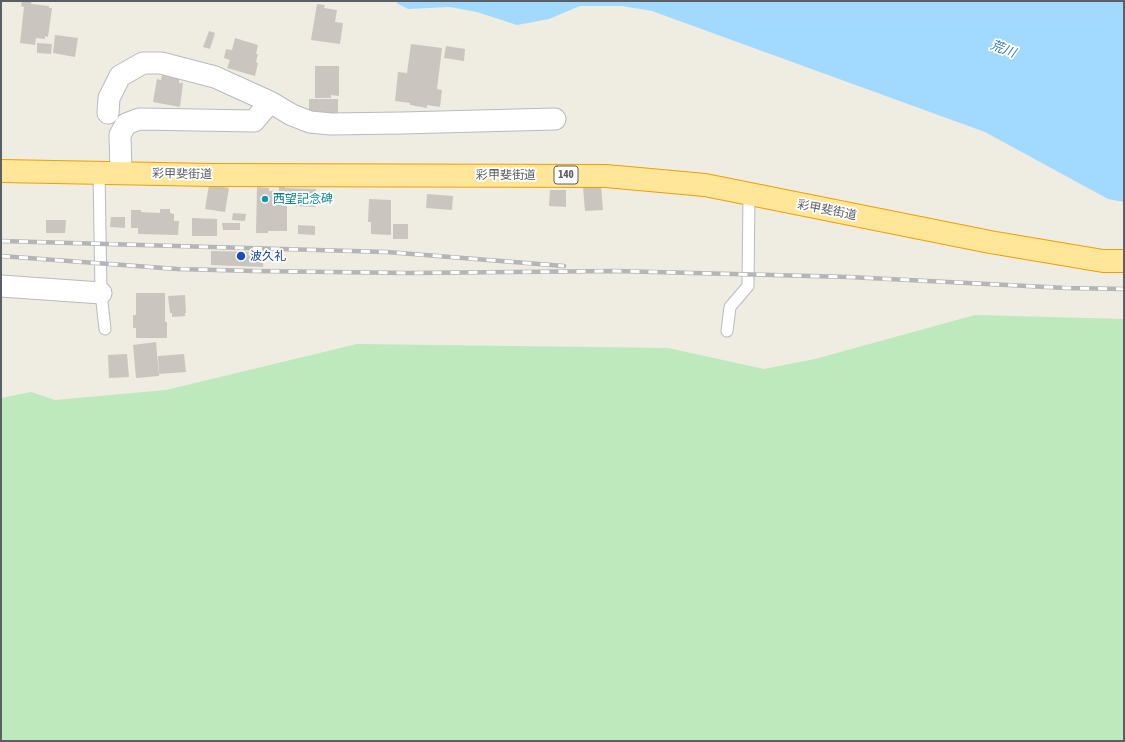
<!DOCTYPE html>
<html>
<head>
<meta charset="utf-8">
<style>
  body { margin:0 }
  #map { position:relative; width:1125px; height:742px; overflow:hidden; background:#efece2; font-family:"Asap Condensed",sans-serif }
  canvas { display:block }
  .frame { position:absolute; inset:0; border:2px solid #5a5f65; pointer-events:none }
</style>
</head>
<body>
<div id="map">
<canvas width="1125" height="742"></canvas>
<div class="frame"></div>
</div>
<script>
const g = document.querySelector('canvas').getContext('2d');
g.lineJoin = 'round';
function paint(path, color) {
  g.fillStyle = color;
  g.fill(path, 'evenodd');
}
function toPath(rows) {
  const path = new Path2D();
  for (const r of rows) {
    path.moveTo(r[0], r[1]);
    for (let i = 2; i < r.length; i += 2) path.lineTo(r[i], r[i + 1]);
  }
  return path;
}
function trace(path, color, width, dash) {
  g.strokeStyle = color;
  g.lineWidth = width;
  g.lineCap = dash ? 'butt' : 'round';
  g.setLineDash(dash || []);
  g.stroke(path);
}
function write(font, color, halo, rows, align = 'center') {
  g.font = font + ' "Asap Condensed","Noto Sans JP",sans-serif';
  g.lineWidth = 3.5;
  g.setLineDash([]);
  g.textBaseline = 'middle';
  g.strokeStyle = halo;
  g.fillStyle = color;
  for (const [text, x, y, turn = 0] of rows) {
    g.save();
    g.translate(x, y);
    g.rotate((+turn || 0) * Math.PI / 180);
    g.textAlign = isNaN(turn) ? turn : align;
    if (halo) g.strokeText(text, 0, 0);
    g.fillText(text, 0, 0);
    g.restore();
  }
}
paint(toPath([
  [975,315,1124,319,1124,741,1,741,1,398,31,392,55,400,166,390,357,344,668,348,764,369,815,359]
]), '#bde9bc');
paint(toPath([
  [396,1,1124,1,1124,202,1108,199,985,132,652,11,622,6,580,6,549,19,517,25,477,12,450,7,408,9,398,4]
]), '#a2d9ff');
paint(toPath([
  [22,1,32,1,31,4,49,6,49,8,52,8,48,37,45,36,45,39,36,38,35,45,20,43,24,7,21,6],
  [317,4,325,5,324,8,337,10,335,22,343,23,340,44,311,40],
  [209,31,215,33,210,49,203,47],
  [55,35,78,38,75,57,53,53],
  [235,38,258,45,256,54,258,54,256,62,258,63,255,76,227,68,230,60,224,58,226,49,232,50],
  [37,43,52,44,51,54,37,53],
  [411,44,442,48,437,89,442,90,440,107,427,105,427,108,410,105,410,103,395,101,398,72,407,73],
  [446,46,465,49,464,61,444,58],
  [315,66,339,66,339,96,331,95,331,98,315,98],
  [162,74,165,75,165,76,179,78,179,83,183,83,180,107,153,102,157,79,161,80],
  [309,99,338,99,338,114,309,114],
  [209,185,229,188,225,212,205,209],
  [601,186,603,210,585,211,583,187],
  [257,187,269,188,269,191,279,191,279,187,285,187,285,188,316,189,316,207,294,206,294,204,287,204,287,231,268,231,268,233,256,233],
  [550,190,566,190,566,207,549,206],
  [427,194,453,196,452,210,426,208],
  [369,199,391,200,391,235,371,234,371,222,368,222],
  [160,209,170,209,170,213,174,214,174,221,179,221,178,235,138,234,138,228,131,228,131,210,141,210,141,212,160,213],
  [233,213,246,214,245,221,232,220],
  [111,217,125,217,125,228,110,227],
  [192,218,217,219,217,236,192,236],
  [46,220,66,220,65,233,46,233],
  [222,223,240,223,240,230,223,230],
  [393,224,408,224,408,239,393,239],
  [298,225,315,226,315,235,298,234],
  [211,251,264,252,263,267,211,265],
  [136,293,165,293,165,322,167,322,167,338,136,338,136,328,133,328,133,315,136,315],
  [185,295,186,313,185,313,185,316,172,317,172,313,170,313,168,296],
  [156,342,159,376,136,378,133,345],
  [127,354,129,377,109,378,108,355],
  [184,354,186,372,159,374,158,356]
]), '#cac6bf');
const service = toPath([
  [99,173,101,293,105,329],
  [727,331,730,307,748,286,749,194]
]);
const minor = toPath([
  [108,113,109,98,120,76,143,63,161,63,215,77,270,102],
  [121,173,120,135,126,124,139,119,254,121,270,102,292,115,310,122,331,124,402,123,555,119],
  [1,286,101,293]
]);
const trunk = toPath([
  [1,171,213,175,606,176,705,185,990,242,1103,261,1124,261]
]);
trace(service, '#b7bbc0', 13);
trace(minor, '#b7bbc0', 23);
trace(trunk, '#f19f00', 24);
trace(service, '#fff', 11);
trace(minor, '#fff', 21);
trace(trunk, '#ffe698', 22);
const rail = toPath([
  [1,241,387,252,564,266],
  [1,256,177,269,254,271,409,273,616,271,849,277,1066,288,1124,289]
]);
trace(rail, '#b4b5b6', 4.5);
trace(rail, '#fff', 3, [9]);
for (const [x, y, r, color] of [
  [265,199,4,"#0f9aa8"],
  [241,256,5,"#1a4fb4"]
]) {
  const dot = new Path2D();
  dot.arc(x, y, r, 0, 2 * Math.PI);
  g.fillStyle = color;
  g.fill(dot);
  trace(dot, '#fff', 1.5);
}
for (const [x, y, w] of [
  [566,175,24]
]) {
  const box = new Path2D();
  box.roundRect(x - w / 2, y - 9, w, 18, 3);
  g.fillStyle = '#fff';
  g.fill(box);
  trace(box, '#5a5f65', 1);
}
write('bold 11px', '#5a5f65', null, [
  ["140",566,175]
]);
write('12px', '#5a5f65', '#fff', [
  ["彩甲斐街道",182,174,1],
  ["彩甲斐街道",506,175],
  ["彩甲斐街道",827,210,11]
]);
write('12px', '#0d838f', '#fff', [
  ["西望記念碑",273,199]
], 'left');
write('12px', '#164399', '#fff', [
  ["波久礼",250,256]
], 'left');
write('italic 13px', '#367abb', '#fff', [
  ["荒川",1003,49,21]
]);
</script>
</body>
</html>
